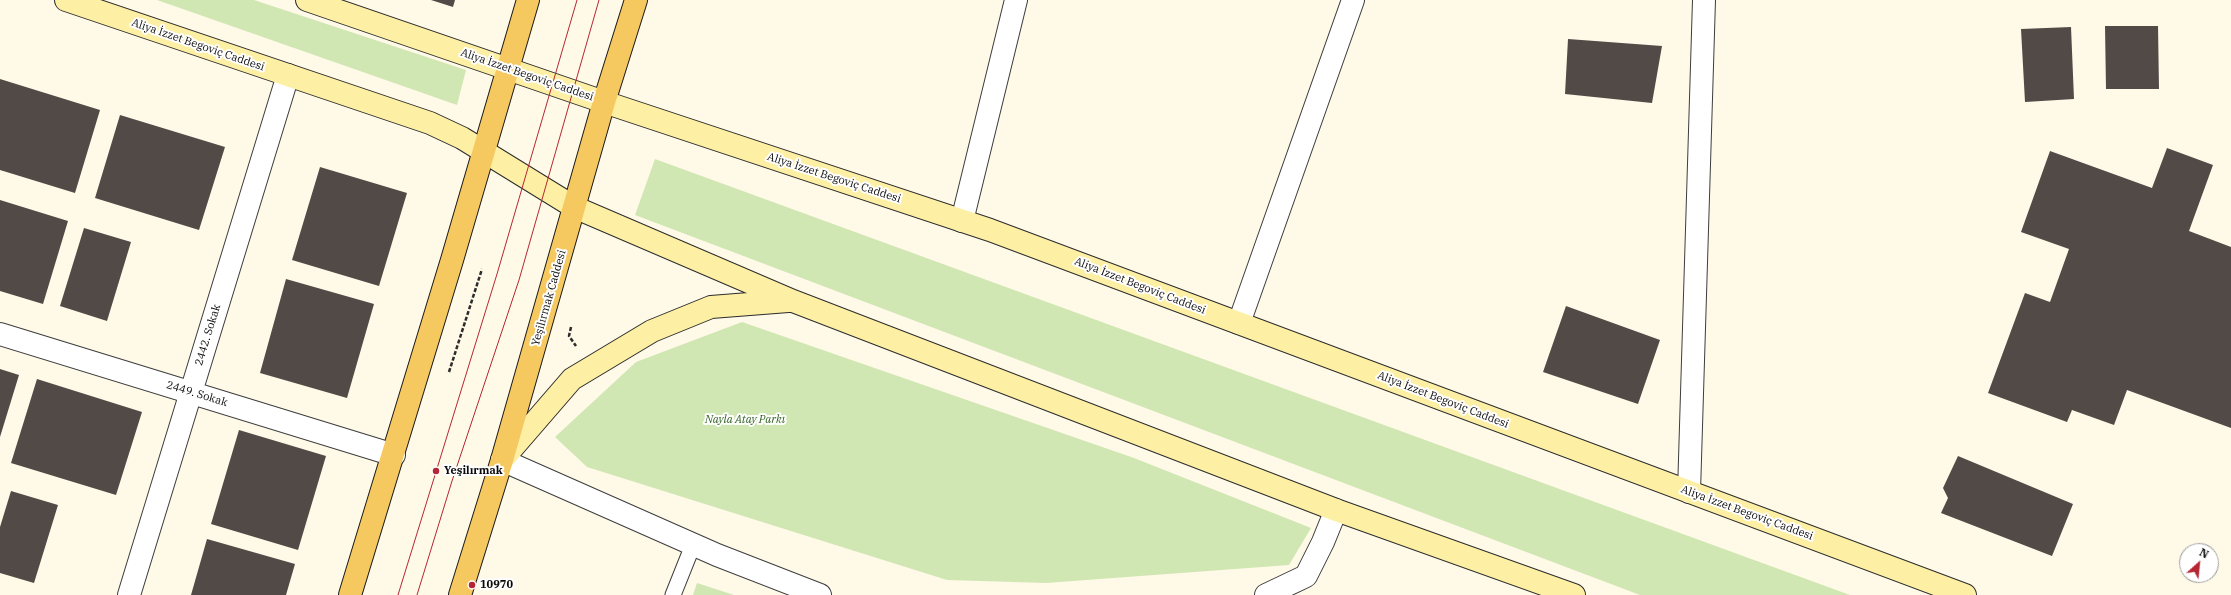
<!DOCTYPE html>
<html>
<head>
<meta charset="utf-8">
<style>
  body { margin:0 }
  #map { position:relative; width:2231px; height:595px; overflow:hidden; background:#fff9e7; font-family:"IBM Plex Serif",serif }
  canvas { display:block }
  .north { position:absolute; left:2179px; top:543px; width:40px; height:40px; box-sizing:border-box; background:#fff; border:1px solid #9d9d9d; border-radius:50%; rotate:27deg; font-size:11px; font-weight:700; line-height:16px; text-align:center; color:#0a0a0a }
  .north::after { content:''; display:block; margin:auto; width:14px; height:18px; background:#b52634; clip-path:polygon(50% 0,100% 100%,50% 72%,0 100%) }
</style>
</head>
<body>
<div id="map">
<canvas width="2231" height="595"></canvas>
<div class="north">N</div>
</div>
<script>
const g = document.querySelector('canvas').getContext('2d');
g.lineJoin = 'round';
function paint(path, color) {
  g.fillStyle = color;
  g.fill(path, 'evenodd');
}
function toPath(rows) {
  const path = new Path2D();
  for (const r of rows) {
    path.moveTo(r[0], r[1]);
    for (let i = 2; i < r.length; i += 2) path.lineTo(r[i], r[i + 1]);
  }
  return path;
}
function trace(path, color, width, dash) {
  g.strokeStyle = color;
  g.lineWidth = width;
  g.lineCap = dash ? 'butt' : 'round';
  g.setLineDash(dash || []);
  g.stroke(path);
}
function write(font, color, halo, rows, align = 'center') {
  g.font = font + ' "IBM Plex Serif",serif';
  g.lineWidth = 4;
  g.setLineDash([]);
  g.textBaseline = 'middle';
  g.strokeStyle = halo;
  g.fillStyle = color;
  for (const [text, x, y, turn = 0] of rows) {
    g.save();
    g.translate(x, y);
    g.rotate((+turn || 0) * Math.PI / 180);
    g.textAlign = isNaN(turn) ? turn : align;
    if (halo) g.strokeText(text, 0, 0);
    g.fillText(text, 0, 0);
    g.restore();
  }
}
paint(toPath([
  [157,0,254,0,466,70,457,105],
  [655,159,1850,595,1640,595,635,215],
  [742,322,1134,458,1311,528,1289,565,1046,583,947,580,587,467,555,437,636,362],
  [697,583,734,595,693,595]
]), '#d1e7b3');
paint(toPath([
  [431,0,455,0,453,7],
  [2105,26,2158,26,2159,89,2106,89],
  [2071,27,2074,99,2025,102,2021,29],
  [1568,39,1662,46,1652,103,1565,94],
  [0,79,100,110,75,193,0,170],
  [120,115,225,147,199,230,95,198],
  [2167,148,2213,165,2189,231,2231,247,2231,428,2127,390,2114,425,2072,410,2067,422,1988,393,2025,293,2050,302,2069,249,2021,232,2050,151,2152,188],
  [320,167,407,193,379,286,292,260],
  [0,200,68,221,43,304,0,291],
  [84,228,131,242,107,321,60,306],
  [286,279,374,304,347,398,260,373],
  [1566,306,1660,340,1638,404,1543,372],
  [0,369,19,375,0,437],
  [37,379,142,412,116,495,11,463],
  [239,430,326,456,298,550,211,524],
  [1958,456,2073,504,2052,556,1941,513,1948,498,1943,488],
  [11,491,58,505,34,583,0,573,0,527],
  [207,539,295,564,286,595,191,595]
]), '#524a47');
const service = toPath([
  [673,595,693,545]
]);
const minor = toPath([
  [962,221,1016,0],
  [1239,323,1353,0],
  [0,334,394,455],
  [502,460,717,555,820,595],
  [1689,492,1704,0],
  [129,595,288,75],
  [1266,595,1306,576,1323,542,1336,510]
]);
const secondary = toPath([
  [66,0,430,123,462,138,574,207,793,301,1336,510,1574,595],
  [307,0,604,102,990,230,1965,595],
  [502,460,572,379,652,331,711,307,788,301]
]);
const primary = toPath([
  [350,595,452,260,528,0],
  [460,595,502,460,604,102,636,0]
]);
trace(service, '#3d3d3d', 17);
trace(minor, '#3d3d3d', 24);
trace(secondary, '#2c2c2c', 24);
trace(primary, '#1b1b1b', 24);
trace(toPath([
  [571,327,569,336,576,346],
  [449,372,482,269]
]), '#2c2c2c', 2.5, [4, 2]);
trace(service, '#fff', 15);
trace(minor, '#fff', 22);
trace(secondary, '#fdefa3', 22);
trace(primary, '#f6c960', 22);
trace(toPath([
  [398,595,497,274,577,0],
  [417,595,452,481,519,280,599,0]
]), '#b52634', 1);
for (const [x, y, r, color] of [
  [436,471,4,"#b52634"],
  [472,585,4,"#b52634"]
]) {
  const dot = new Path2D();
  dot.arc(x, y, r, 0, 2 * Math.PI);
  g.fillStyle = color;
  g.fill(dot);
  trace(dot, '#fff', 1.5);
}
write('11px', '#0a0a0a', '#fff', [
  ["Aliya İzzet Begoviç Caddesi",198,45,19],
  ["Aliya İzzet Begoviç Caddesi",527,75,19],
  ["Aliya İzzet Begoviç Caddesi",834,178,18],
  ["Aliya İzzet Begoviç Caddesi",1140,286,21],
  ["Yeşilırmak Caddesi",549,298,-74],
  ["2442. Sokak",208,335,-73],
  ["2449. Sokak",197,394,17],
  ["Aliya İzzet Begoviç Caddesi",1443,400,21],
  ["Aliya İzzet Begoviç Caddesi",1747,513,20]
]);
write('italic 11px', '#2e5f1d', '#fff', [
  ["Nayla Atay Parkı",745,420]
]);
write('bold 11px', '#0a0a0a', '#fff', [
  ["Yeşilırmak",444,471],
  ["10970",480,585]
], 'left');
</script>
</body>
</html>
